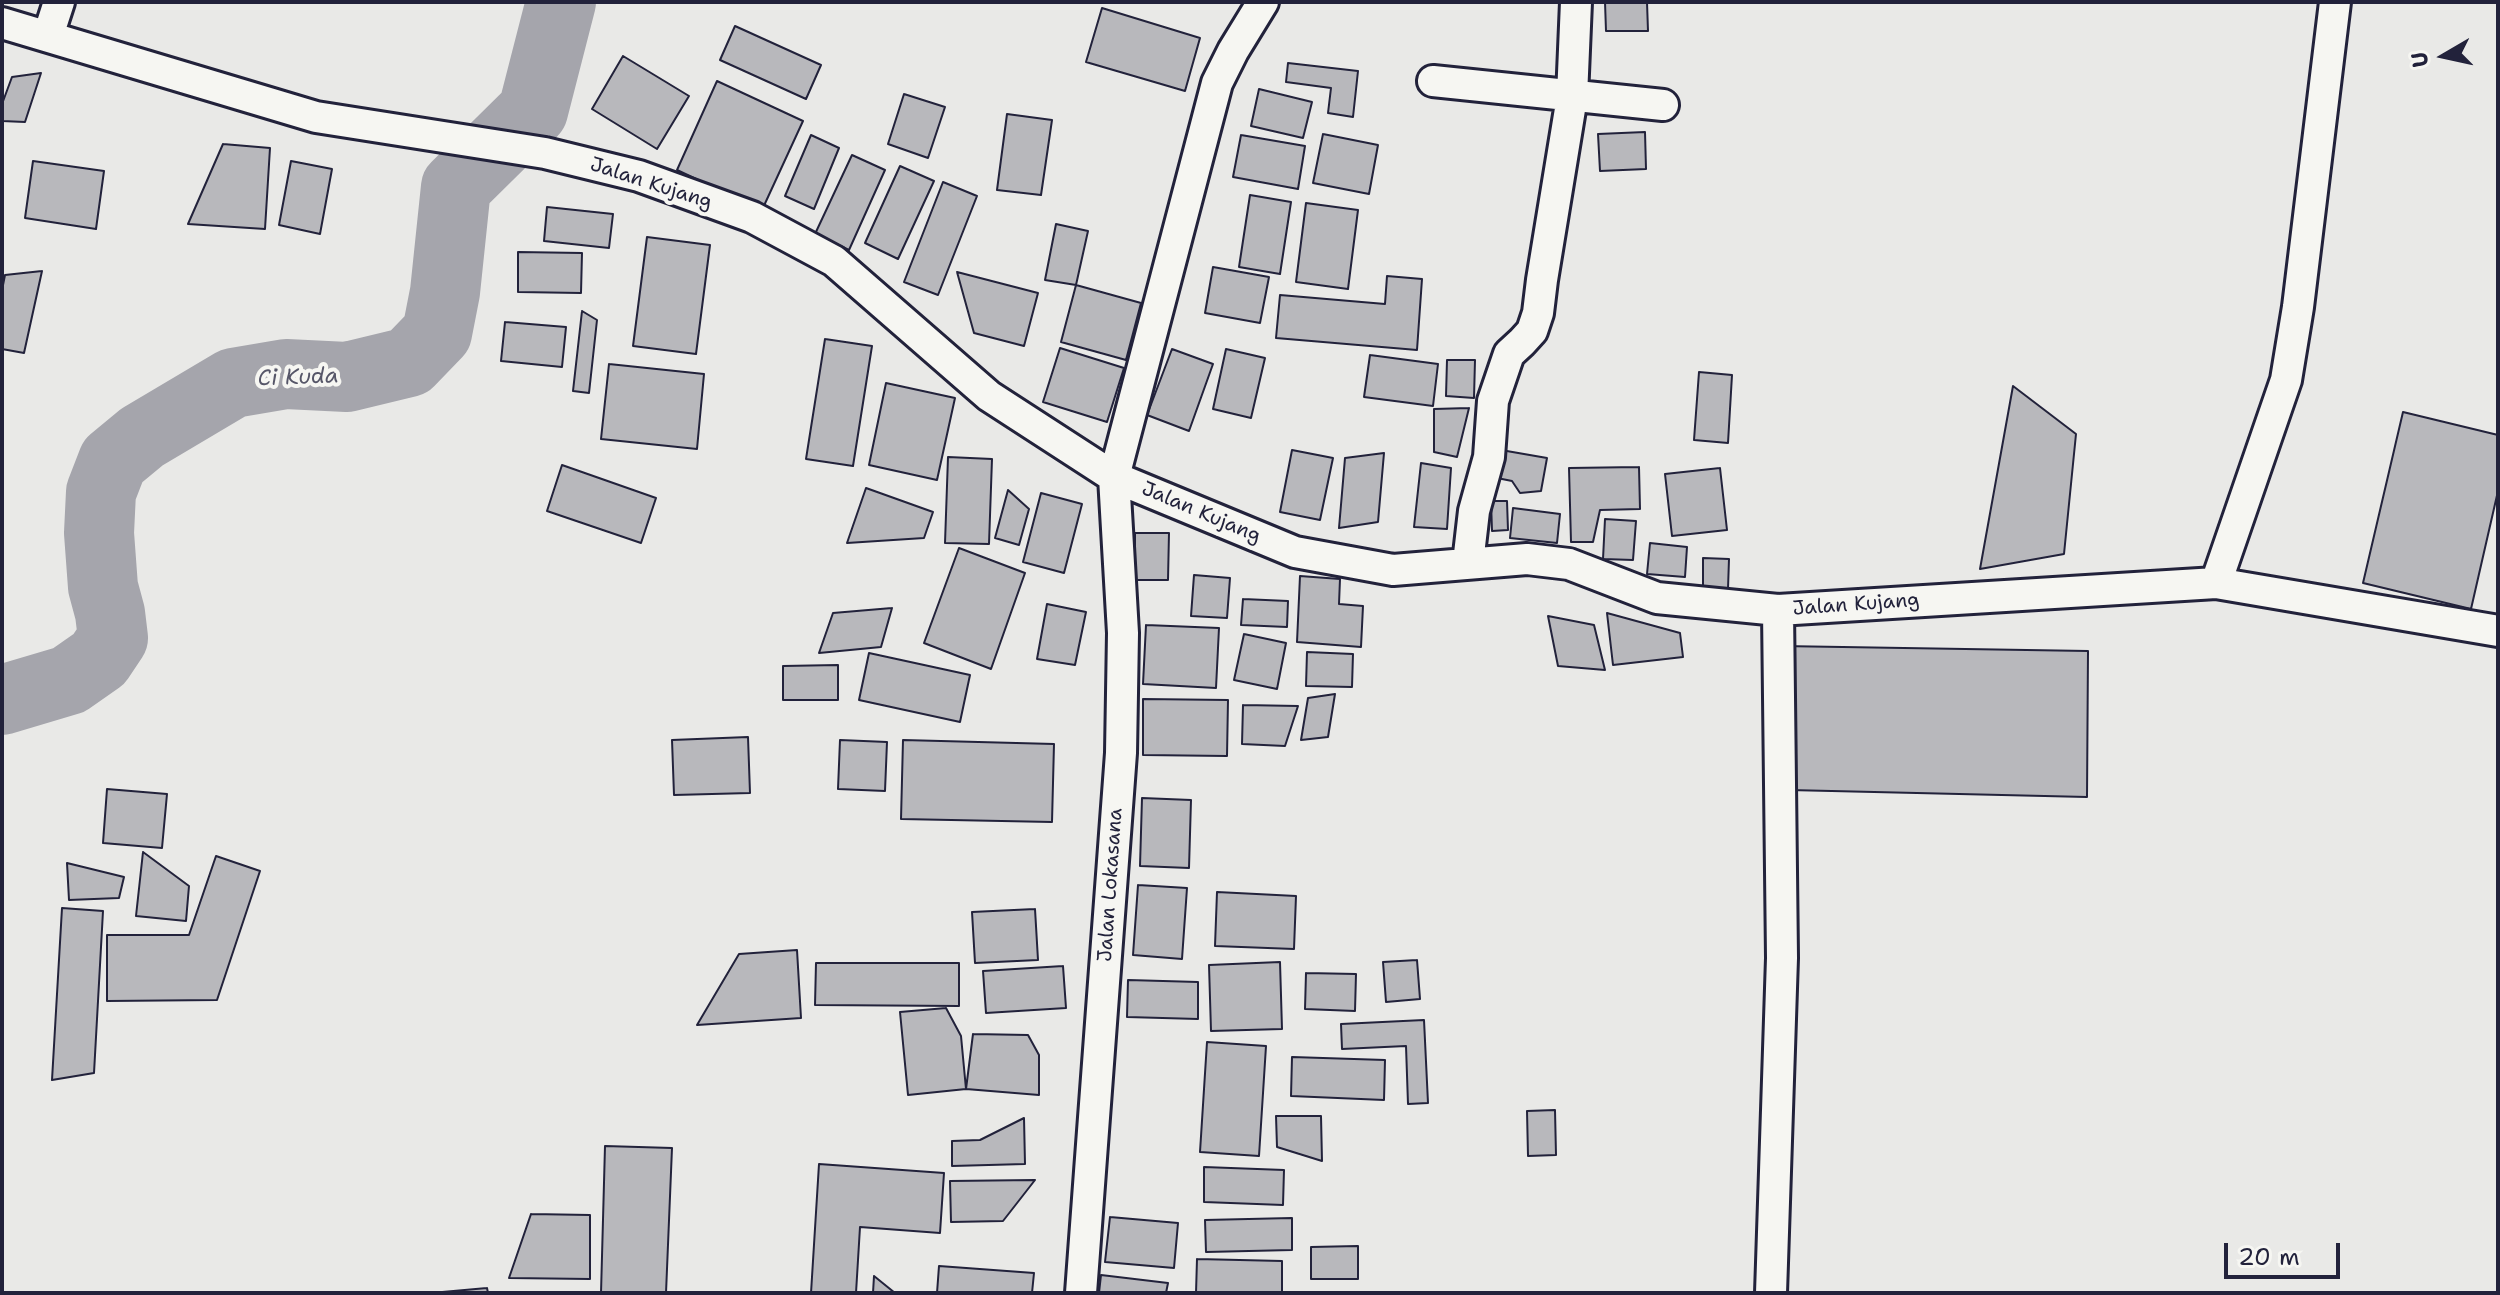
<!DOCTYPE html>
<html>
<head>
<meta charset="utf-8">
<style>
  body { margin:0 }
  #map { position:relative; width:2500px; height:1295px; overflow:hidden; background:#e9e9e7; font-family:"Shantell Sans",sans-serif }
  canvas { display:block }
  .frame { position:absolute; inset:0; border:4px solid #22223b; pointer-events:none }
  .north { position:absolute; left:2404px; top:16px; width:80px; height:80px; -webkit-text-stroke:6px #f6f6f2; paint-order:stroke; rotate:261deg; font-size:22px; font-weight:700; line-height:32px; text-align:center; color:#22223b }
  .north::after { content:''; display:block; margin:auto; width:28px; height:36px; background:#22223b; clip-path:polygon(50% 0,100% 100%,50% 72%,0 100%) }
  .scale { position:absolute; left:2224px; top:1243px; width:116px; height:36px; box-sizing:border-box; border:4px solid #22223b; border-top:0; padding-left:10px; font-size:24px; line-height:28px; white-space:nowrap; color:#22223b; -webkit-text-stroke:6px #f6f6f2; paint-order:stroke }
</style>
</head>
<body>
<div id="map">
<canvas width="2500" height="1295"></canvas>
<div class="frame"></div>
<div class="north">U</div>
<div class="scale">20 m</div>
</div>
<script>
const g = document.querySelector('canvas').getContext('2d');
g.lineJoin = 'round';
function toPath(rows) {
  const path = new Path2D();
  for (const r of rows) {
    path.moveTo(r[0], r[1]);
    for (let i = 2; i < r.length; i += 2) path.lineTo(r[i], r[i + 1]);
  }
  return path;
}
function trace(path, color, width, dash) {
  g.strokeStyle = color;
  g.lineWidth = width;
  g.lineCap = dash ? 'butt' : 'round';
  g.setLineDash(dash || []);
  g.stroke(path);
}
function paint(path, color) {
  g.fillStyle = color;
  g.fill(path, 'evenodd');
}
function write(font, color, halo, rows, align = 'center') {
  g.font = font + ' "Shantell Sans",sans-serif';
  g.lineWidth = 8;
  g.setLineDash([]);
  g.textBaseline = 'middle';
  g.strokeStyle = halo;
  g.fillStyle = color;
  for (const [text, x, y, turn = 0] of rows) {
    g.save();
    g.translate(x, y);
    g.rotate((+turn || 0) * Math.PI / 180);
    g.textAlign = isNaN(turn) ? turn : align;
    if (halo) g.strokeText(text, 0, 0);
    g.fillText(text, 0, 0);
    g.restore();
  }
}
trace(toPath([
  [2,700,69,680,99,659,113,638,110,613,103,587,99,533,101,492,113,461,142,437,233,383,286,374,347,377,409,362,437,333,445,292,456,187,533,111,561,2]
]), '#a5a5ac', 70);
const building = toPath([
  [1605,2,1647,2,1648,31,1606,31,1605,2],
  [1102,8,1200,38,1185,91,1086,62,1102,8],
  [735,26,821,65,806,99,720,60,735,26],
  [623,56,689,96,657,149,592,109,623,56],
  [1288,63,1358,71,1353,117,1328,113,1331,88,1286,82,1288,63],
  [41,73,25,122,2,121,2,104,12,77,41,73],
  [717,81,803,121,762,210,677,170,717,81],
  [1259,89,1312,102,1303,138,1251,126,1259,89],
  [904,94,945,107,928,158,888,144,904,94],
  [1007,114,1052,120,1041,195,997,190,1007,114],
  [1645,132,1646,169,1600,171,1598,134,1645,132],
  [1323,134,1378,145,1369,194,1313,183,1323,134],
  [811,135,839,148,814,209,785,196,811,135],
  [1241,135,1305,146,1298,189,1233,177,1241,135],
  [223,144,270,148,265,229,188,224,223,144],
  [852,155,885,170,849,250,815,234,852,155],
  [33,161,104,171,96,229,25,218,33,161],
  [291,161,332,169,320,234,279,225,291,161],
  [900,166,934,181,898,259,865,243,900,166],
  [943,182,977,196,938,295,904,282,943,182],
  [1250,195,1291,202,1280,274,1239,267,1250,195],
  [1306,203,1358,210,1348,289,1296,282,1306,203],
  [547,207,613,214,609,248,544,241,547,207],
  [1056,224,1088,231,1076,285,1045,280,1056,224],
  [647,237,710,245,696,354,633,346,647,237],
  [518,252,582,253,581,293,518,292,518,252],
  [1213,267,1269,277,1260,323,1205,313,1213,267],
  [42,271,24,353,2,349,2,290,5,275,42,271],
  [957,272,1038,293,1024,346,974,333,957,272],
  [1387,276,1422,279,1417,350,1276,338,1280,295,1385,304,1387,276],
  [1076,285,1141,303,1126,360,1061,342,1076,285],
  [582,311,597,320,589,393,573,391,582,311],
  [505,322,566,327,562,367,501,361,505,322],
  [825,339,872,346,853,466,806,459,825,339],
  [1060,348,1124,368,1107,422,1043,402,1060,348],
  [1172,349,1213,364,1189,431,1147,415,1172,349],
  [1226,349,1265,358,1251,418,1213,409,1226,349],
  [1370,355,1438,364,1433,406,1364,397,1370,355],
  [1447,360,1475,360,1474,398,1446,396,1447,360],
  [609,364,704,374,697,449,601,439,609,364],
  [1699,372,1732,375,1728,443,1694,440,1699,372],
  [886,383,955,398,937,480,869,465,886,383],
  [2013,386,2076,434,2064,554,1980,569,2013,386],
  [1469,408,1457,457,1434,452,1434,409,1469,408],
  [2403,412,2498,435,2498,491,2471,609,2363,583,2403,412],
  [1292,450,1333,458,1320,520,1280,512,1292,450],
  [1501,450,1547,458,1541,491,1520,493,1512,481,1497,478,1501,450],
  [1384,453,1378,522,1339,528,1345,458,1384,453],
  [948,457,992,459,989,544,945,543,948,457],
  [1421,463,1451,468,1447,529,1414,527,1421,463],
  [562,465,656,498,641,543,547,511,562,465],
  [1639,467,1640,509,1600,510,1593,542,1571,542,1569,468,1639,467],
  [1720,468,1727,530,1672,536,1665,474,1720,468],
  [866,488,933,512,924,538,847,543,866,488],
  [1008,490,1029,509,1019,545,995,538,1008,490],
  [1041,493,1082,504,1064,573,1023,562,1041,493],
  [1491,501,1507,501,1508,530,1492,531,1491,501],
  [1513,508,1560,514,1557,543,1510,538,1513,508],
  [1605,519,1636,521,1633,560,1603,559,1605,519],
  [1135,533,1169,533,1168,580,1135,580,1135,533],
  [1650,543,1687,547,1685,577,1647,574,1650,543],
  [959,548,1025,573,991,669,924,643,959,548],
  [1703,558,1729,559,1728,589,1703,589,1703,558],
  [1194,575,1230,578,1227,618,1191,616,1194,575],
  [1300,576,1340,579,1339,604,1363,606,1361,647,1297,642,1300,576],
  [1243,599,1288,601,1287,627,1241,625,1243,599],
  [1047,604,1086,612,1075,665,1037,659,1047,604],
  [892,608,881,647,819,653,833,613,892,608],
  [1607,613,1680,633,1683,657,1613,665,1607,613],
  [1548,616,1594,625,1605,670,1558,666,1548,616],
  [1146,625,1219,628,1216,688,1143,684,1146,625],
  [1244,634,1286,643,1277,689,1234,680,1244,634],
  [1781,646,2088,651,2087,797,1789,790,1781,646],
  [1307,652,1353,654,1352,687,1306,686,1307,652],
  [869,653,970,675,960,722,859,700,869,653],
  [838,665,838,700,783,700,783,666,838,665],
  [1335,694,1328,737,1301,740,1308,698,1335,694],
  [1143,699,1228,700,1227,756,1143,755,1143,699],
  [1243,705,1298,706,1285,746,1242,744,1243,705],
  [748,737,750,793,674,795,672,740,748,737],
  [840,740,887,742,885,791,838,789,840,740],
  [903,740,1054,744,1052,822,901,819,903,740],
  [107,789,167,794,162,848,103,843,107,789],
  [1142,798,1191,800,1189,868,1140,866,1142,798],
  [143,852,189,886,186,921,136,916,143,852],
  [216,856,260,871,217,1000,107,1001,107,935,189,935,216,856],
  [67,863,124,877,119,898,69,900,67,863],
  [1138,885,1187,888,1182,959,1133,955,1138,885],
  [1217,892,1296,896,1294,949,1215,946,1217,892],
  [62,908,103,911,94,1073,52,1080,62,908],
  [1035,909,1038,960,975,963,972,912,1035,909],
  [797,950,801,1018,697,1025,739,954,797,950],
  [1417,960,1420,999,1386,1002,1383,962,1417,960],
  [1280,962,1282,1029,1211,1031,1209,965,1280,962],
  [816,963,959,963,959,1006,815,1005,816,963],
  [1063,966,1066,1008,986,1013,983,971,1063,966],
  [1306,973,1356,974,1355,1011,1305,1009,1306,973],
  [1128,980,1198,982,1198,1019,1127,1017,1128,980],
  [946,1008,961,1036,966,1089,908,1095,900,1012,946,1008],
  [1424,1020,1428,1103,1408,1104,1406,1046,1342,1049,1341,1024,1424,1020],
  [973,1034,1028,1035,1039,1055,1039,1095,966,1089,973,1034],
  [1207,1042,1266,1046,1259,1156,1200,1152,1207,1042],
  [1292,1057,1385,1060,1384,1100,1291,1096,1292,1057],
  [1555,1110,1556,1155,1528,1156,1527,1111,1555,1110],
  [1276,1116,1321,1116,1322,1161,1277,1147,1276,1116],
  [1024,1118,1025,1164,952,1166,952,1141,980,1140,1024,1118],
  [605,1146,672,1148,666,1293,601,1293,605,1146],
  [819,1164,944,1173,940,1233,860,1227,856,1293,811,1293,819,1164],
  [1204,1167,1284,1170,1283,1205,1204,1202,1204,1167],
  [1035,1180,1003,1221,951,1222,950,1181,1035,1180],
  [531,1214,590,1215,590,1279,509,1278,531,1214],
  [1110,1217,1178,1223,1174,1268,1105,1262,1110,1217],
  [1292,1218,1292,1250,1206,1252,1205,1220,1292,1218],
  [1358,1246,1358,1279,1311,1279,1311,1247,1358,1246],
  [1197,1259,1282,1261,1282,1293,1196,1293,1197,1259],
  [939,1266,1034,1273,1032,1293,937,1293,939,1266],
  [1101,1275,1168,1283,1166,1293,1099,1293,1101,1275],
  [874,1276,895,1293,873,1293,874,1276],
  [487,1288,488,1293,431,1293,487,1288]
]);
paint(building, '#b8b8bc');
trace(building, '#22223b', 2);
const minor = toPath([
  [2,23,316,117,545,153,639,176,752,217,834,261,989,396,1114,477,1295,552,1393,570,1527,559,1569,564,1657,598,1778,610,2216,583,2498,631],
  [48,36,59,2],
  [1433,81,1663,105],
  [1468,563,1474,511,1489,457,1493,401,1509,354,1522,342,1532,331,1538,313,1542,280,1572,97,1576,2],
  [2216,583,2286,380,2298,307,2335,2],
  [1081,1293,1121,753,1123,633,1114,477,1217,83,1233,51,1263,2],
  [1771,1293,1782,958,1778,610]
]);
trace(minor, '#22223b', 36);
trace(minor, '#f6f6f2', 30);
write('20px', '#22223b', '#f6f6f2', [
  ["Jalan Kujang",651,184,18],
  ["Jalan Kujang",1201,513,23],
  ["Jalan Kujang",1856,605,-4],
  ["Jalan Lokasana",1111,885,-86]
]);
write('italic 22px', '#565668', '#f6f6f2', [
  ["Ci Kuda",298,378,-2]
]);
</script>
</body>
</html>
